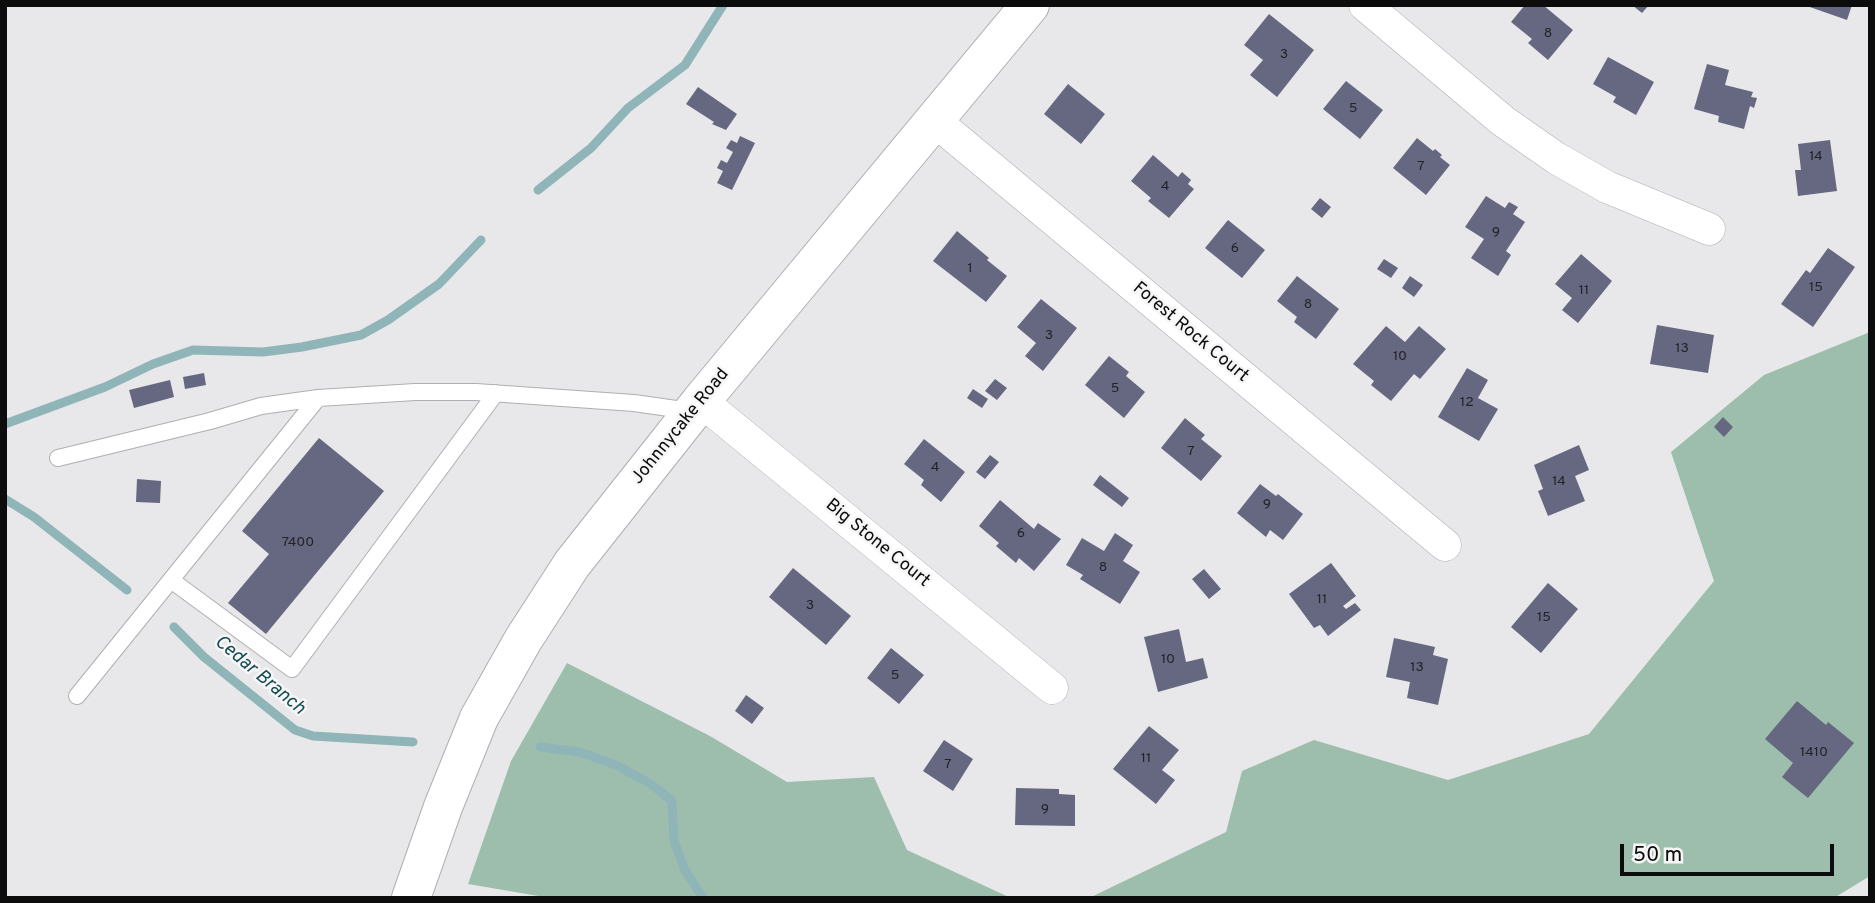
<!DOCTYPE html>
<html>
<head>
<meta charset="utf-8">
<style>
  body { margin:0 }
  #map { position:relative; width:1875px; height:903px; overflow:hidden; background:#e8e8ea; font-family:Overpass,sans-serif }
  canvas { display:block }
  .frame { position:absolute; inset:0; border:7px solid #0c0c0c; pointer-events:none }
  .scale { position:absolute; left:1620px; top:844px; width:214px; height:32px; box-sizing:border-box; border:4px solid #0c0c0c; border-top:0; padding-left:9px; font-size:21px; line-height:24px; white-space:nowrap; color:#0c0c0c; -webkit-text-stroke:5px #f6f6f7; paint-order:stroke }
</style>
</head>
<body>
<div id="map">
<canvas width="1875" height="903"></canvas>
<div class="frame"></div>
<div class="scale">50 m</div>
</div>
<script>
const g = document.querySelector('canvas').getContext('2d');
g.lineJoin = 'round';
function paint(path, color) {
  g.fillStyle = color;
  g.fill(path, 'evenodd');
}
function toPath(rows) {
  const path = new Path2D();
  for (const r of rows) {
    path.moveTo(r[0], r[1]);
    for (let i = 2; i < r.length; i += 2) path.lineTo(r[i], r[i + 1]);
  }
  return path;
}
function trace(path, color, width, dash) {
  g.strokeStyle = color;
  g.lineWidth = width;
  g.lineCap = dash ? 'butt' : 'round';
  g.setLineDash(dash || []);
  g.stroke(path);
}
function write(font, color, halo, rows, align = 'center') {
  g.font = font + ' Overpass,sans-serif';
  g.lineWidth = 5;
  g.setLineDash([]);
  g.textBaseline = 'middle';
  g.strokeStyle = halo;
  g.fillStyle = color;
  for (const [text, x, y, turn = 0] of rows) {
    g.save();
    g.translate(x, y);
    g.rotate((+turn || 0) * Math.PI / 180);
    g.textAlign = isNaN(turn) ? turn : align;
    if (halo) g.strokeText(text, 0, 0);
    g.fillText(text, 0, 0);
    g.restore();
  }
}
paint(toPath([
  [1870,332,1870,876,1834,898,1089,898,1226,832,1242,771,1314,740,1448,780,1589,734,1714,581,1671,452,1764,375],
  [567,663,710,736,787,782,874,777,907,850,1011,898,550,898,468,884,511,761]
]), '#9ebead');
trace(toPath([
  [538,190,591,148,628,108,685,65,723,5],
  [5,424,105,387,153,364,193,350,263,352,302,347,361,335,388,320,439,284,481,240],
  [5,499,34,517,127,590],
  [174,627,204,657,295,730,313,736,413,742],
  [540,747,580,752,616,765,651,784,672,801,674,841,685,870,703,898]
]), '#8fb5b9', 9);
paint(toPath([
  [1525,5,1543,5,1573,30,1548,60,1528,43,1532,39,1511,22],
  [1632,5,1649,5,1642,13],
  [1804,5,1852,5,1847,20],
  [1269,14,1314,50,1277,97,1250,75,1263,60,1244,45],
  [1608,57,1654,82,1636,115,1613,102,1616,97,1593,84],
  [1707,64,1729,70,1725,85,1753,92,1751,97,1757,98,1754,108,1750,106,1744,129,1718,122,1719,116,1694,109],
  [1346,81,1383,110,1360,139,1323,109],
  [1068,84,1105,114,1081,144,1044,114],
  [698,87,737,114,726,130,712,124,714,122,686,104],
  [740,136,755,143,732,190,717,183,723,171,717,168,721,160,727,163,733,152,726,148,731,140,737,143],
  [1417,138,1433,151,1435,149,1442,155,1440,157,1450,165,1426,195,1393,168],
  [1830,140,1837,191,1798,196,1795,170,1801,170,1798,144],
  [1153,155,1178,177,1182,172,1191,180,1188,184,1194,189,1169,218,1148,201,1151,198,1131,181],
  [1486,196,1505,208,1509,202,1518,207,1513,214,1525,222,1506,251,1511,255,1498,276,1471,258,1484,239,1465,227],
  [1320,198,1331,207,1322,218,1311,209],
  [1228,220,1265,250,1242,278,1205,248],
  [957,231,989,258,987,260,1007,276,986,302,933,261],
  [1828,248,1855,267,1813,327,1781,304,1806,270,1810,273],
  [1581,254,1612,281,1578,323,1562,310,1572,298,1555,284],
  [1384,259,1398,268,1391,278,1377,269],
  [1297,276,1339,309,1316,339,1294,322,1297,317,1277,301],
  [1410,276,1423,285,1414,297,1402,288],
  [1041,299,1077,328,1043,371,1025,356,1036,343,1017,327],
  [1657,325,1714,335,1708,373,1650,364],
  [1386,326,1405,342,1419,326,1446,349,1420,379,1414,374,1391,401,1371,385,1374,381,1353,364],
  [1109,356,1129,372,1126,376,1145,392,1124,418,1085,385],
  [1467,368,1488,380,1478,398,1498,409,1479,441,1438,417],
  [204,373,206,385,185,389,183,377],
  [995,379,1007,388,997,400,985,391],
  [170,380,174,397,134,408,129,390],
  [973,389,988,399,982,408,967,398],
  [1723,417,1733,427,1724,437,1714,427],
  [1185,418,1205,435,1201,439,1222,456,1201,481,1161,448],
  [319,438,384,491,266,634,228,603,269,554,242,531],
  [924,439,965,472,941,502,921,485,924,480,904,464],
  [1579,445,1589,470,1575,476,1585,501,1548,516,1538,491,1543,489,1534,465],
  [990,455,999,462,985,479,976,472],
  [1100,475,1129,498,1122,507,1093,485],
  [137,479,161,481,160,503,136,502],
  [1260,484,1276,496,1278,494,1303,514,1283,540,1270,530,1266,537,1237,513],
  [1000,500,1034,529,1038,523,1061,539,1034,571,1019,558,1016,563,996,546,999,543,979,526],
  [1115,533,1133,545,1123,561,1140,572,1120,604,1080,579,1083,575,1066,565,1082,538,1104,551],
  [1331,563,1356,596,1343,606,1346,609,1355,603,1361,610,1328,636,1320,625,1314,628,1289,594],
  [793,568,851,616,826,645,769,597],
  [1204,569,1221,589,1209,599,1192,579],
  [1548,583,1578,609,1541,653,1511,627],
  [1179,629,1186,662,1203,658,1208,678,1158,692,1144,637],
  [1394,638,1435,647,1433,655,1448,659,1438,705,1407,698,1410,682,1386,677],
  [891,648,924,675,899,704,867,678],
  [746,695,764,708,752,724,735,711],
  [1797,701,1826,725,1828,722,1854,743,1808,798,1782,777,1793,763,1765,739],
  [1149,726,1179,750,1162,770,1175,780,1156,804,1113,769],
  [944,740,973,759,953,791,923,771],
  [1016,788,1059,789,1059,794,1075,795,1075,826,1015,825]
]), '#666781');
const lane = toPath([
  [58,458,210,421,261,406,318,398,415,392,476,392,634,403,690,411],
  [171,580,292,669,496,393],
  [77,696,318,398]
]);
const street = toPath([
  [1365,5,1503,121,1556,158,1607,187,1709,229],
  [935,121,1445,545],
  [701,401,1052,688]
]);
const secondary = toPath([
  [411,898,443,807,479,718,523,640,572,564,701,401,1030,5]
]);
trace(lane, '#aeafb0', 18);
trace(street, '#aeafb0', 33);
trace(secondary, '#aeafb0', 40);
trace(lane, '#fff', 16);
trace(street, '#fff', 32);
trace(secondary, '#fff', 38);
write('14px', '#222329', null, [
  ["8",1548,34],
  ["3",1284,55],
  ["5",1353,109],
  ["14",1816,157],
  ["7",1421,167],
  ["4",1165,187],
  ["9",1496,233],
  ["6",1235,249],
  ["1",970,269],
  ["15",1816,288],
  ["11",1584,291],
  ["8",1308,305],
  ["3",1049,336],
  ["13",1682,349],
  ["10",1400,357],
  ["5",1115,389],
  ["12",1467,403],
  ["7",1191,452],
  ["4",935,468],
  ["14",1559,482],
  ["9",1267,505],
  ["6",1021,534],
  ["7400",298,543],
  ["8",1103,568],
  ["11",1322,600],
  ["3",810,606],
  ["15",1544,618],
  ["10",1168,660],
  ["13",1417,668],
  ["5",895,676],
  ["1410",1814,753],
  ["11",1146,759],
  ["7",948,765],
  ["9",1045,810]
]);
write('18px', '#0c0c0c', '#f6f6f7', [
  ["Forest Rock Court",1190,333,40],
  ["Johnnycake Road",681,427,-51],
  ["Big Stone Court",877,544,39]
]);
write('italic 19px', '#154d53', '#f6f6f7', [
  ["Cedar Branch",259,676,40]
]);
</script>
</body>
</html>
